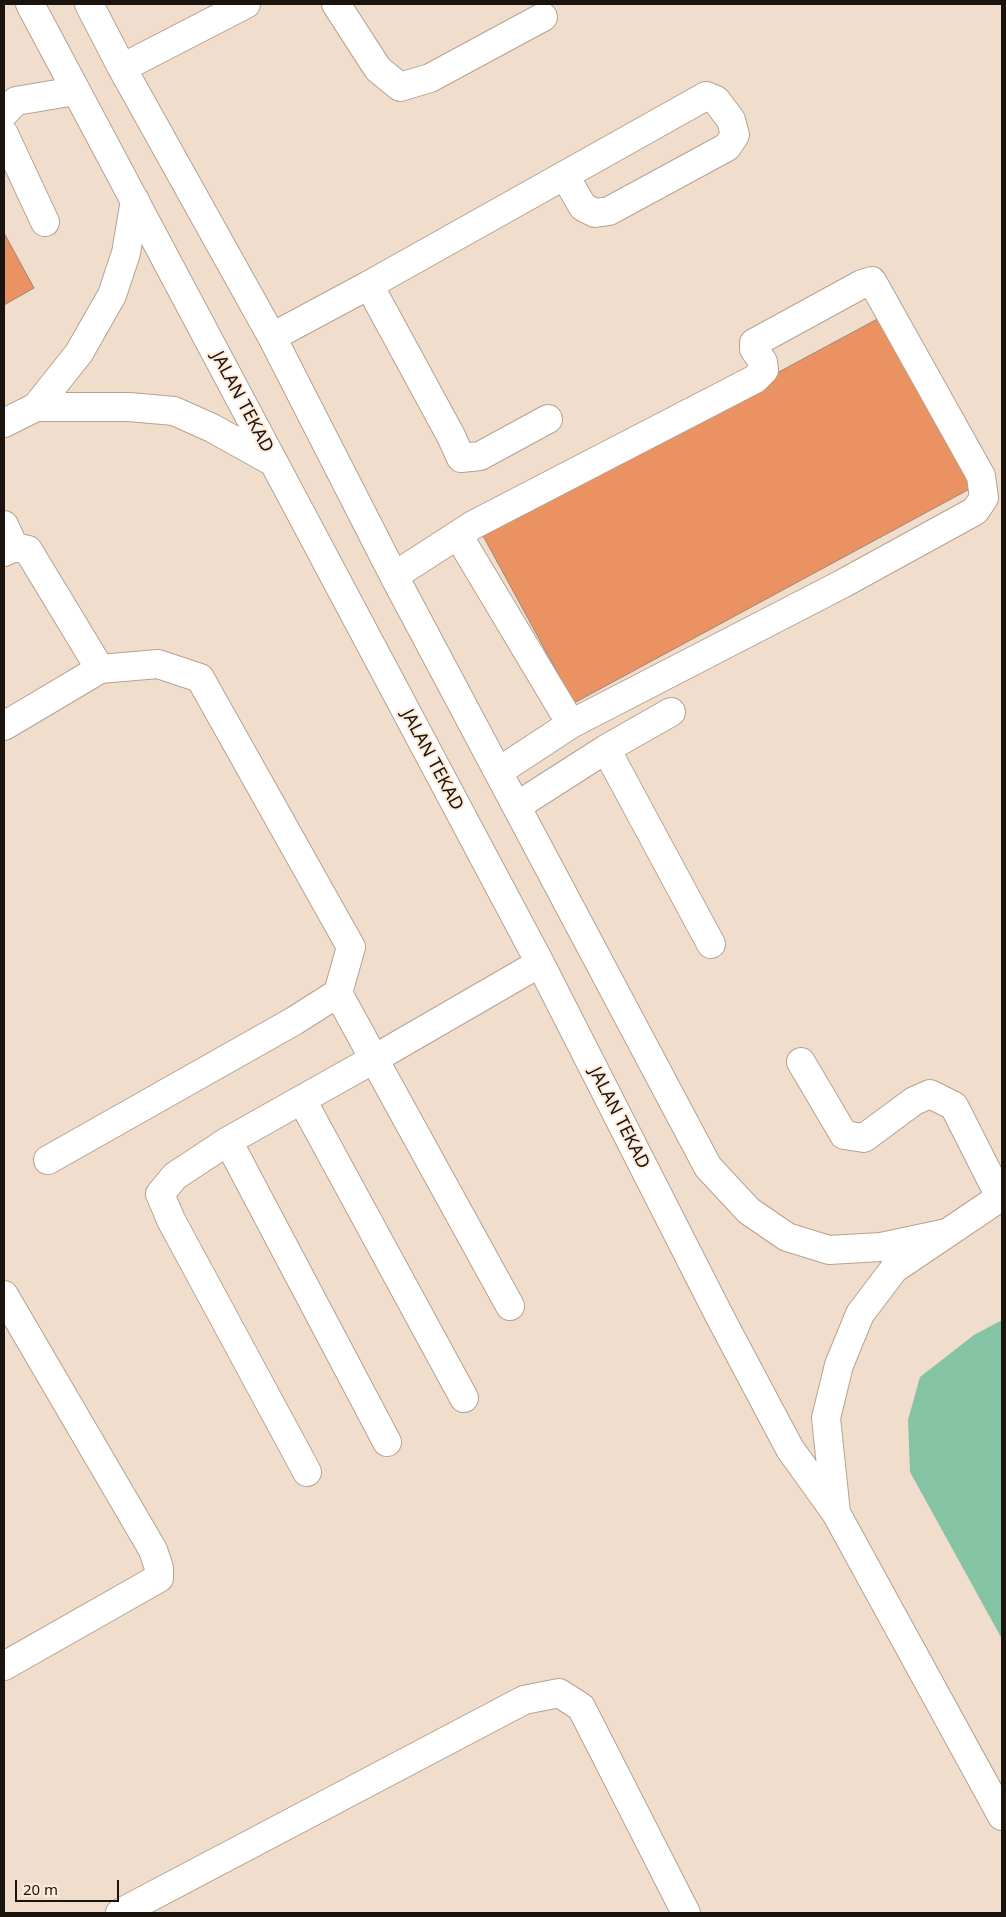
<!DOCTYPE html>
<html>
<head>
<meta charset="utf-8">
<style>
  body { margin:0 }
  #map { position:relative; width:1006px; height:1917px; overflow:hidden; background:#f1ddcb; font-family:"Noto Sans",sans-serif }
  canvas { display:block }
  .frame { position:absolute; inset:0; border:5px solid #1b140e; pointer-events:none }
  .scale { position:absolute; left:15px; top:1880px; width:104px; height:22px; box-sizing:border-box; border:2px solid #1b140e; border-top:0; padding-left:6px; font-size:15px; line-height:18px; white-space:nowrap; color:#1b140e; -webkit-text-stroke:4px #ffebd8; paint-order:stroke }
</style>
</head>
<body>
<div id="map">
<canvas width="1006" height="1917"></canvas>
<div class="frame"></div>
<div class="scale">20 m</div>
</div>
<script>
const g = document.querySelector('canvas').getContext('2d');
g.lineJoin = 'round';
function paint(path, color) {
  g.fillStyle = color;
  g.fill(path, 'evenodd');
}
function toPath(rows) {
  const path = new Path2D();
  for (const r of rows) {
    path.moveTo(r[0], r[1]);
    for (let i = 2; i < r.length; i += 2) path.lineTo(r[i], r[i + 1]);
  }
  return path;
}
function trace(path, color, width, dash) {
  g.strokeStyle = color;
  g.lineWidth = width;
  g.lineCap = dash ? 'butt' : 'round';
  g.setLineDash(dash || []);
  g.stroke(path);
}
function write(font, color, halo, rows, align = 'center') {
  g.font = font + ' "Noto Sans",sans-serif';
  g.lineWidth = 4;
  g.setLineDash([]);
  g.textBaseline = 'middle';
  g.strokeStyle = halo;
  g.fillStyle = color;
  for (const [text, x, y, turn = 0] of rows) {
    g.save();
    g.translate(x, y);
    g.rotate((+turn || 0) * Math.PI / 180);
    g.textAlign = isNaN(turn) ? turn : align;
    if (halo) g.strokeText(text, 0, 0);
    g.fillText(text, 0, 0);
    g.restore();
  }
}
paint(toPath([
  [1002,1320,1002,1639,910,1472,908,1420,920,1377,974,1335]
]), '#84c4a5');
const building = toPath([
  [4,233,34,288,4,305,4,233],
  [883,316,975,486,574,703,481,532,883,316]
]);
paint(building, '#ea9262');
trace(building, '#9c8579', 1);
const minor = toPath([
  [30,4,540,963,720,1317,790,1449,836,1513],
  [89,4,122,68,272,337,394,576,708,1167,749,1211,787,1237,829,1250,881,1247,947,1233],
  [336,4,378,69,400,87,430,78,543,17],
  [122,68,246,4],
  [4,113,16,101,75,91],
  [4,134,45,222],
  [272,337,369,285],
  [36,407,129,407,174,411,212,428,273,462],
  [548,419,480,456,461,458,451,436,369,285,706,96,716,100,731,120,735,135,727,147,609,211,595,213,583,207,565,176],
  [4,423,36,407,79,353,112,295,126,253,135,200],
  [4,525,14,547],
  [458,535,571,724],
  [4,552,14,547,28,550,100,669],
  [394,576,473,525,755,379,764,370,763,362,754,349,754,343,862,284,872,281,981,476,984,498,975,511,842,584,571,724,498,772],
  [4,726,100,669,158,664,200,678,351,947,338,993,374,1059,540,963],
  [606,749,711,944],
  [517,806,606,749,671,712],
  [801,1062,844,1135,864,1138,914,1101,930,1094,954,1106,1000,1197],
  [302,1100,464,1398],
  [228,1141,387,1442],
  [48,1160,294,1021,338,993],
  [1002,1196,894,1269,860,1314,839,1365,826,1418,836,1513,1002,1816],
  [4,1295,153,1550,159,1568,159,1578,4,1666],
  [307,1472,171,1220,160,1194,175,1176,228,1141,374,1059,510,1306],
  [120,1913,524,1700,559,1693,581,1707,686,1913]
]);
trace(minor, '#b5a290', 30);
trace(minor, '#fff', 28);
write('18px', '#1b140e', '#ffebd8', [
  ["JALAN TEKAD",242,402,62],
  ["JALAN TEKAD",432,760,62],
  ["JALAN TEKAD",619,1118,63]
]);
</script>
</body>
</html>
